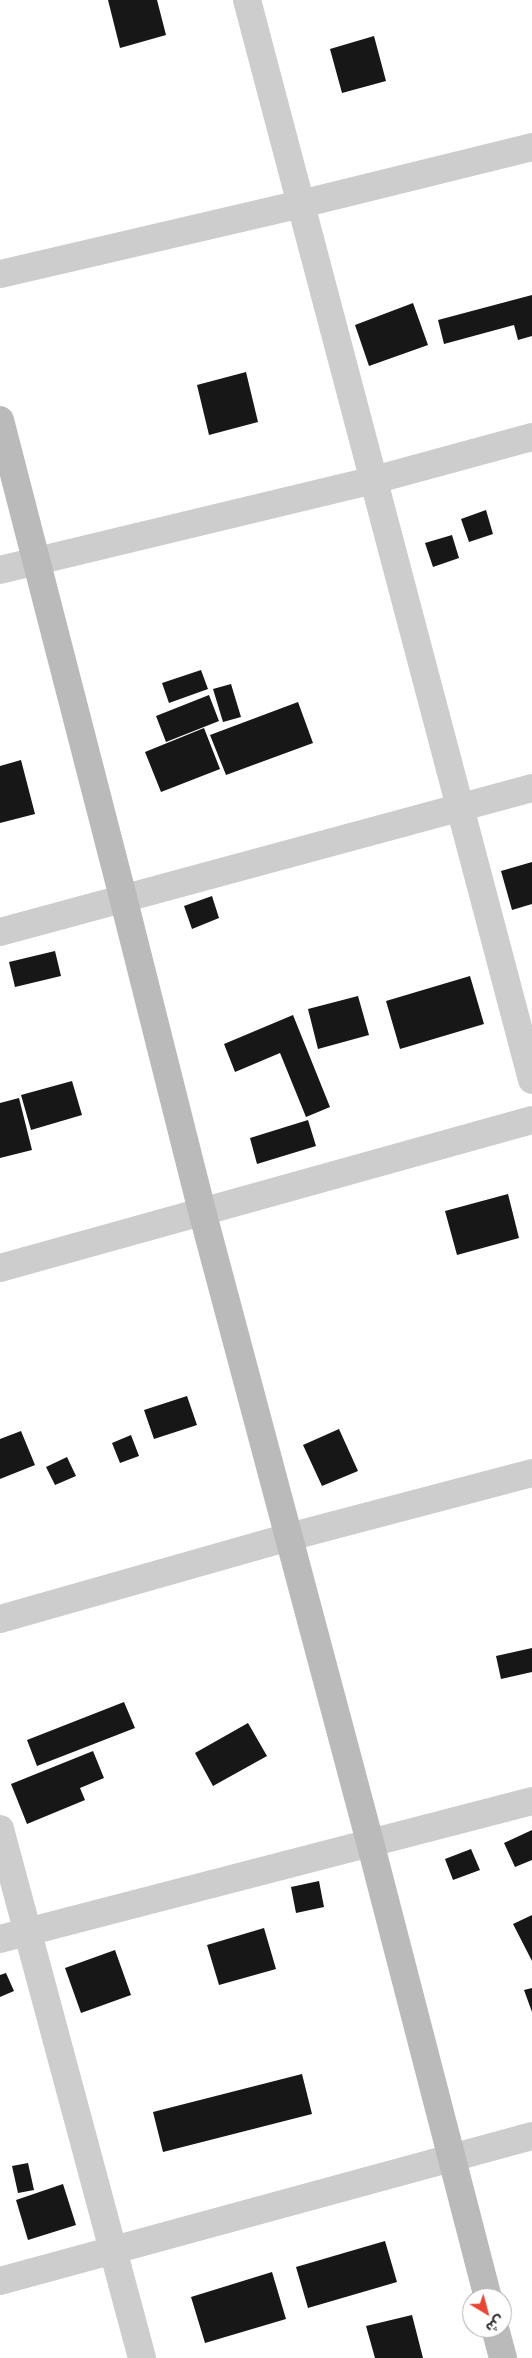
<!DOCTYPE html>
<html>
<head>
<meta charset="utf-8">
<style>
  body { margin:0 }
  #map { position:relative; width:532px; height:2358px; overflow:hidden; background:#fff; font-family:Helvetica,"Noto Sans Arabic",sans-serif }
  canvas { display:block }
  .north { position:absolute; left:462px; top:2288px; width:50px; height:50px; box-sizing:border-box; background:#fff; border:1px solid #acacac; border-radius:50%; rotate:143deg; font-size:14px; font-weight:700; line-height:20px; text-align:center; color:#303030 }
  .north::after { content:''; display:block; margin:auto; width:18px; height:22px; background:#e64633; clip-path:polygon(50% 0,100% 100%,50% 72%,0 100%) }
</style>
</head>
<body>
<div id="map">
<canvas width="532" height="2358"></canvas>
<div class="north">ش</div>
</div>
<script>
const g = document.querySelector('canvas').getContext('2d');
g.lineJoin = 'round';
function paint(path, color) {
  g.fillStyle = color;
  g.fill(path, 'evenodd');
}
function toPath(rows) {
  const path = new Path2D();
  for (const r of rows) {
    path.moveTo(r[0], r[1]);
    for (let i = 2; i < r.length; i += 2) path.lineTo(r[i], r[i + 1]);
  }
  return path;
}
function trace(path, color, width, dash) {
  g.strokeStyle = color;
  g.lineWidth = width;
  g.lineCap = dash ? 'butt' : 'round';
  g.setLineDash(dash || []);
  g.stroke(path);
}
paint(toPath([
  [108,0,157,0,166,35,120,48],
  [374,36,386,81,342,93,330,49],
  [532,295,532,336,518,340,514,325,444,344,438,320],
  [413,303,428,345,369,366,355,325],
  [246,372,258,422,209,435,197,385],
  [486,510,493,534,469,542,461,519],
  [452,535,459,558,433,567,425,543],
  [201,670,208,689,169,703,162,683],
  [231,684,241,717,223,722,213,689],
  [209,695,219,721,166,742,156,716],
  [298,702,313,743,226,775,210,735],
  [204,728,220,769,161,792,145,752],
  [21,760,35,814,0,823,0,766],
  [532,862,532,904,512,910,501,871],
  [212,896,219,918,192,929,184,906],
  [55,951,61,976,15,987,9,962],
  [470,976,484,1024,400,1049,386,1001],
  [358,996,369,1035,318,1049,308,1009],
  [293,1015,330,1107,306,1117,280,1053,235,1072,224,1044],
  [72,1081,82,1115,31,1130,21,1095],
  [19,1098,32,1150,0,1158,0,1103],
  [308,1120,316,1146,257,1164,250,1138],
  [508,1194,519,1238,457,1255,445,1211],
  [187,1396,197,1425,154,1439,144,1410],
  [339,1429,358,1471,322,1486,303,1445],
  [21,1431,35,1465,0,1479,0,1439],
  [131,1435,139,1456,120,1463,112,1443],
  [67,1457,76,1476,55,1485,46,1467],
  [532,1648,532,1672,501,1679,496,1656],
  [124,1702,135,1728,37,1766,27,1740],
  [248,1723,267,1756,213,1786,195,1753],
  [93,1751,104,1778,80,1788,85,1800,27,1824,11,1784],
  [532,1830,532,1860,515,1867,504,1843],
  [471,1849,480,1870,453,1880,445,1859],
  [319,1881,324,1907,296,1913,291,1887],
  [532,1915,532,1961,513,1924],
  [264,1928,276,1969,219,1985,207,1945],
  [115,1950,131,1995,81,2013,65,1968],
  [6,1973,14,1991,0,1997,0,1975],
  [532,1988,532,2012,524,1990],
  [302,2074,312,2114,163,2152,153,2112],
  [28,2163,34,2190,18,2193,12,2166],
  [63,2184,76,2225,28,2240,16,2200],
  [385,2241,397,2282,308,2308,296,2267],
  [272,2272,286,2319,205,2343,191,2297],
  [412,2315,423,2358,375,2358,366,2326]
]), '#171717');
trace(toPath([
  [247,0,532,1080],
  [0,274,301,204,532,147],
  [0,570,374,480,532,437],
  [0,932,532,788],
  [0,1268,532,1120],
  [0,1619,289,1537,532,1473],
  [0,1829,142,2358],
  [0,1939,532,1801],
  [0,2281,532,2136]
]), '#cdcdcd', 28);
trace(toPath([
  [0,420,123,897,202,1211,370,1842,488,2298],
  [495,2328,503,2358]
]), '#bababa', 28);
</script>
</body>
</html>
